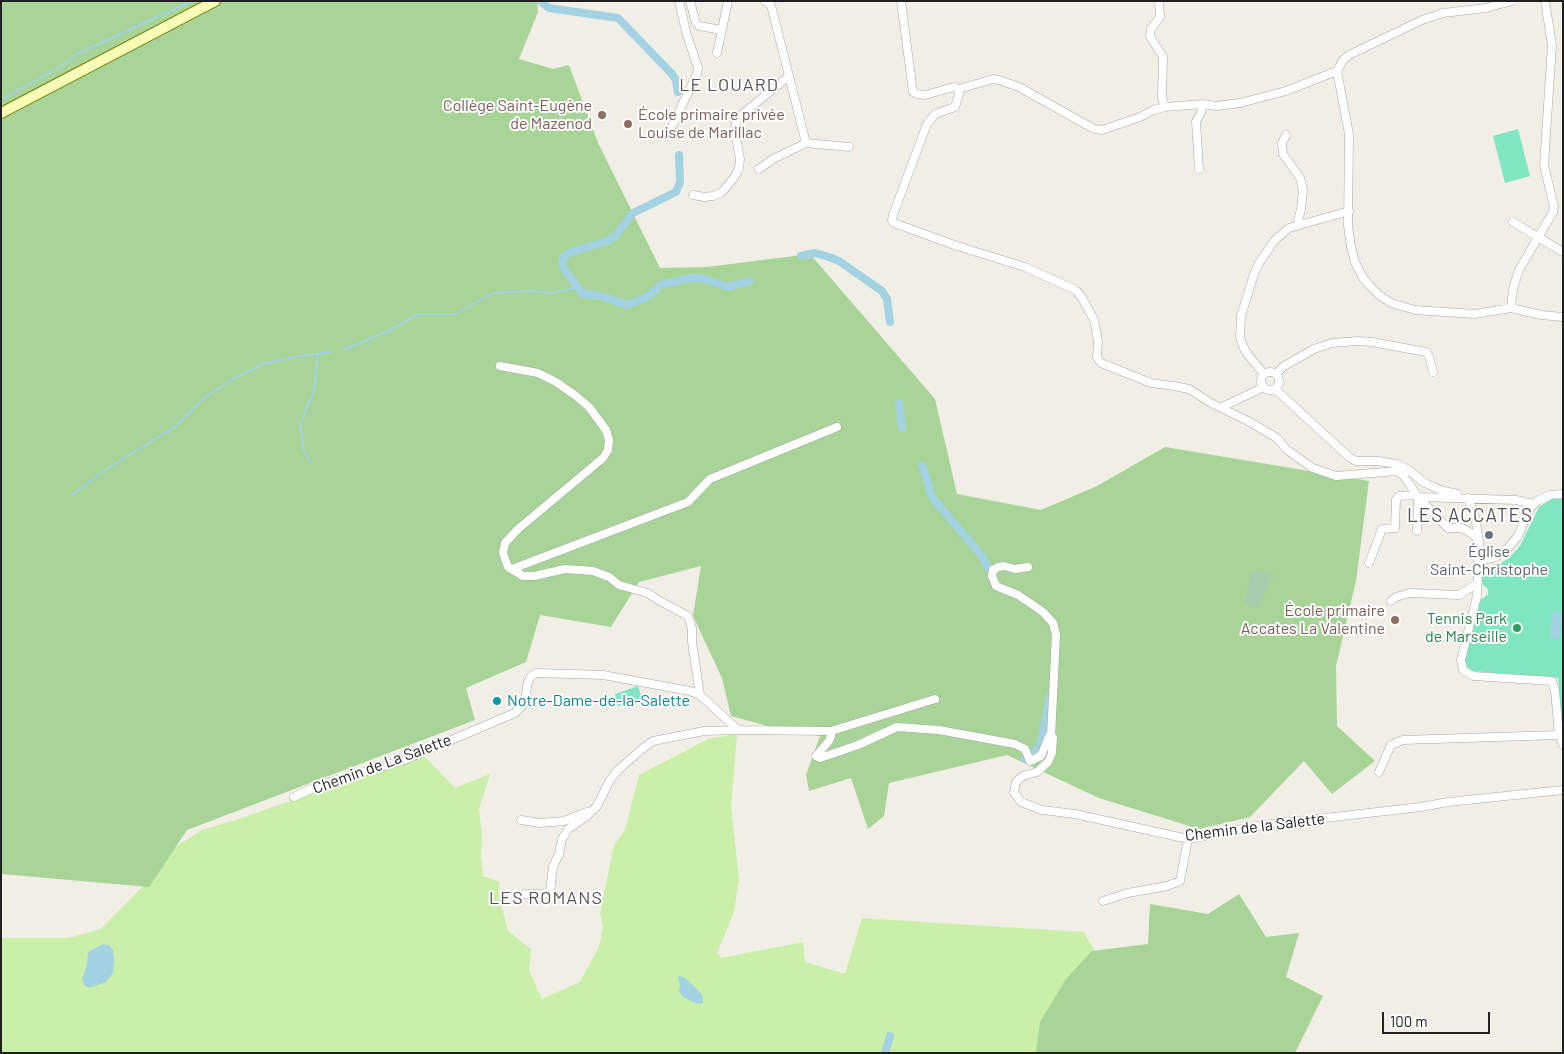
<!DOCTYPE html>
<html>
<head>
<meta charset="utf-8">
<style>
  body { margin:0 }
  #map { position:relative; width:1564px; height:1054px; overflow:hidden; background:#f1eee6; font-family:Barlow,sans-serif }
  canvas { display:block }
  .frame { position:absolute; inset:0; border:2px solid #202020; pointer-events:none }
  .scale { position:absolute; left:1382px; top:1012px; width:108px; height:22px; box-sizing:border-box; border:2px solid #202020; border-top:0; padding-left:6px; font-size:15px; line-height:18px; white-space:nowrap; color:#202020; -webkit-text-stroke:4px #fff; paint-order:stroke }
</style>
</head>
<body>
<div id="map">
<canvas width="1564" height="1054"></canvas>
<div class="frame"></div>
<div class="scale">100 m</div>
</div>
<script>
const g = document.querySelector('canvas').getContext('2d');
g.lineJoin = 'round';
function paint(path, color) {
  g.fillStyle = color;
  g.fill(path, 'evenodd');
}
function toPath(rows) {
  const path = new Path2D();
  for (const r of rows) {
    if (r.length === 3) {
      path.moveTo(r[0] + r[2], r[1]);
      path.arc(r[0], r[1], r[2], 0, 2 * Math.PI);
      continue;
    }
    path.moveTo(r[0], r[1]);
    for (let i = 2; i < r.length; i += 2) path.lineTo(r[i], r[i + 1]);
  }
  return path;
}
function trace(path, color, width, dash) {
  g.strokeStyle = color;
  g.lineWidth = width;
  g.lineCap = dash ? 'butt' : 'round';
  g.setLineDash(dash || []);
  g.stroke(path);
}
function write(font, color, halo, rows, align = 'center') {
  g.font = font + ' Barlow,sans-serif';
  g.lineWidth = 4;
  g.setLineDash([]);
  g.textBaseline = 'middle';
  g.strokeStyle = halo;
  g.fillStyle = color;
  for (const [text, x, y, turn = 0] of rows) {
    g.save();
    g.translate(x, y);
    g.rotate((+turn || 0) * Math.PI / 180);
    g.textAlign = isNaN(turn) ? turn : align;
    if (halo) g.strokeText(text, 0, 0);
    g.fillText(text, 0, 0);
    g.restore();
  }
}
paint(toPath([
  [737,734,731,806,739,879,734,912,717,953,721,958,803,942,805,962,845,974,862,918,1084,932,1094,950,1038,1053,1,1053,1,938,69,938,101,929,156,873,172,849,202,830,242,818,422,754,455,788,490,774,479,809,482,837,481,857,483,876,500,882,498,892,508,931,531,949,529,971,542,999,580,982,599,947,603,927,600,914,614,845,625,830,639,775,708,739]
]), '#c9efa9');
paint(toPath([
  [1,1,537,1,538,12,519,59,553,69,569,65,598,143,660,268,707,267,810,254,935,399,957,494,1041,510,1097,486,1165,447,1369,481,1356,581,1336,666,1337,726,1375,761,1332,794,1304,761,1250,817,1199,829,1099,798,1007,755,889,783,884,816,868,829,851,778,809,791,806,775,820,736,775,728,731,716,722,678,693,616,701,566,639,582,611,627,540,615,526,662,466,688,475,720,187,830,149,887,1,874],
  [1239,894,1266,937,1299,933,1286,977,1323,996,1295,1053,1036,1053,1040,1022,1066,979,1092,951,1148,944,1150,904,1208,914]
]), '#a8d498');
paint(toPath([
  [1253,569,1273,575,1258,608,1244,603]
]), '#a5ccac');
paint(toPath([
  [1518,129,1530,176,1505,183,1493,136],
  [1552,499,1563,499,1563,727,1558,678,1472,671,1468,668,1465,660,1478,606,1481,600,1488,594,1488,589,1482,584,1481,575,1484,568,1498,565,1509,558,1520,546,1539,507],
  [638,686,642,699,618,706,615,694]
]), '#7fe6c0');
paint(toPath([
  [1552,612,1562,613,1560,639,1550,639],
  [103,944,109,945,113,950,114,960,113,973,106,982,89,988,84,985,82,979,87,965,88,952],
  [680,976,684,977,700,992,703,997,703,1003,700,1004,695,1003,683,997,679,991,680,986,678,977]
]), '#a3d2e2');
trace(toPath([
  [1,100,63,65,77,54,192,1],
  [345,349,384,333,419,314,456,314,493,293,532,291,552,293,577,287],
  [311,462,304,452,300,424,314,391,318,354,331,352],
  [72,495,108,468,175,427,204,398,233,379,264,364,299,356,318,354]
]), '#a3d2e2', 2);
trace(toPath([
  [540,1,549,8,618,18,672,74,676,80,678,92],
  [679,155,680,182,676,192,633,213,616,235,608,241,571,252,565,256,562,260,564,269,583,294,601,296,627,305,649,296,660,285,690,278,701,278,728,287,750,281],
  [801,256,815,253,829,257,839,261,882,291,887,299,890,322],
  [899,403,902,428],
  [922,465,932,497,981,555,989,569],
  [1025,759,1038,749,1041,742,1050,696],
  [885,1053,890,1036]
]), '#a3d2e2', 8);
const minor = toPath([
  [690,1,696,23,699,26,722,30],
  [901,1,913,92,917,94,925,95,954,87,959,89,959,94,955,107,935,114,927,124,893,215,892,220,894,223,957,246,1025,267,1076,290,1081,296,1094,320,1098,341,1097,357,1101,363,1151,383,1174,386,1189,389,1211,403,1248,421,1277,438,1286,449,1304,462,1313,468,1336,476,1397,471,1403,475,1418,497,1516,500,1533,504],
  [1159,1,1160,17,1151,29,1150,36,1163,57,1162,98,1165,107],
  [717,53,728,1],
  [1337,71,1349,134,1348,226,1351,247,1355,262,1363,278,1370,286,1379,295,1391,303,1415,310,1475,314,1511,308,1541,315,1563,317],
  [959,89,993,79,999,80,1019,87,1094,129,1102,130,1140,117,1153,110,1165,107,1203,104,1216,106,1240,103,1286,91,1337,71,1343,60,1349,55,1422,20,1443,13,1486,8,1512,1],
  [672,126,697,74,698,68,686,32,679,1],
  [1286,135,1282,143,1283,154,1300,178,1303,190,1301,209,1297,225],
  [806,143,849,147],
  [759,169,773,159,806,143,789,76],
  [1199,169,1196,121,1201,113,1203,104],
  [693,195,704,197,713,196,722,192,734,178,739,168,740,159,735,132,736,122,740,116,789,76,772,9,770,4,765,1],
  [1513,222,1563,252],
  [1511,308,1513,289,1519,270,1553,212,1554,207,1544,165,1552,45,1545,1],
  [500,366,538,373,556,382,576,396,589,407,606,430,609,440,608,450,603,458,518,529,505,543,503,553,508,567,523,576,534,576,565,569,593,571,609,577,619,585,648,593,658,600,688,616,692,628,692,642,700,695],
  [1270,381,9],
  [1264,374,1248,355,1243,346,1240,337,1241,316,1254,274,1259,263,1275,240,1289,228,1349,211],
  [1276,374,1284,366,1314,349,1332,343,1358,341,1372,342,1426,352,1429,356,1433,372],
  [1275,389,1349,457,1356,461,1378,461,1396,464,1407,469,1425,483,1440,490,1457,494],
  [1222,407,1264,387],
  [1418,497,1448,528,1462,528,1471,533,1478,539],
  [1468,498,1475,517,1479,541,1477,596,1461,660,1463,670,1473,676,1552,681,1555,691,1559,735,1563,745],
  [1417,531,1418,497],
  [1478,561,1496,557,1508,548,1518,536,1530,508,1537,501,1550,495,1563,494],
  [1369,563,1382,529,1395,528,1396,500,1399,496,1417,495],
  [1028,567,1015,569,1004,566,998,567,993,570,992,576,996,586,1018,595,1033,605,1043,612,1053,623,1056,635,1051,736],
  [512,569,688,502,710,479,837,427],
  [1391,601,1396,597,1410,593,1459,595,1478,583],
  [831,731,935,699],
  [1379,772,1391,745,1403,740,1559,735],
  [294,797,320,785,404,760,515,713,523,705,525,699,528,682,531,676,536,673,603,675,690,691,700,695,738,730,831,731,831,736,829,741,816,756,820,758,858,745,897,727,939,730,1015,744,1025,749,1030,761,1041,756,1049,736,1051,736,1053,737,1052,753,1048,762,1037,772,1023,776,1016,782,1014,792,1021,802,1042,810,1075,814,1188,839,1263,825,1421,807,1448,802,1563,790],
  [521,820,540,823,564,821,587,812],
  [524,894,542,894,550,892,553,867,559,854,562,839,568,829,587,816,597,806,610,780,618,770,642,749,653,741,679,736,704,731,738,730],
  [1103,901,1128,893,1167,886,1180,881,1188,839]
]);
const secondary = toPath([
  [1,113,215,1]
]);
trace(minor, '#a7a7a7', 9);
trace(secondary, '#6e7e00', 12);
trace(minor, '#fff', 8);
trace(secondary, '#f9feb7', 10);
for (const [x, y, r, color] of [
  [602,115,5,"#8d6e63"],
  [628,124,5,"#8d6e63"],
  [1489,535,5,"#6b7280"],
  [1395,620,5,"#8d6e63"],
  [1517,628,5,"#2e9e5b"],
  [497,701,5,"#0f9aa8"]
]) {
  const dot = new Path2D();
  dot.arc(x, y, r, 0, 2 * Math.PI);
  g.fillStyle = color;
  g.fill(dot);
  trace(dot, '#fff', 2);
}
write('16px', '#785e54', '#fff', [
  ["Collège Saint-Eugène",592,106],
  ["de Mazenod",592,124],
  ["École primaire privée",638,115,"left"],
  ["Louise de Marillac",638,133,"left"],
  ["École primaire",1385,611],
  ["Accates La Valentine",1385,629]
], 'right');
write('16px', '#5b616d', '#fff', [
  ["Église",1489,552],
  ["Saint-Christophe",1489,570]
]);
write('16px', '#27864d', '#fff', [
  ["Tennis Park",1507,619],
  ["de Marseille",1507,637]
], 'right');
write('16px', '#0d838f', '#fff', [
  ["Notre-Dame-de-la-Salette",507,701]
], 'left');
write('16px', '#202020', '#fff', [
  ["Chemin de La Salette",382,764,-20],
  ["Chemin de la Salette",1255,827,-7]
]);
g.letterSpacing = '1px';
write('18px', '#535353', '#fff', [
  ["LE LOUARD",729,85],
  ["LES ROMANS",546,898]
]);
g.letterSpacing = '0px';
g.letterSpacing = '1px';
write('19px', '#535353', '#fff', [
  ["LES ACCATES",1470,516]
]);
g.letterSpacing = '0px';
</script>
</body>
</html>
